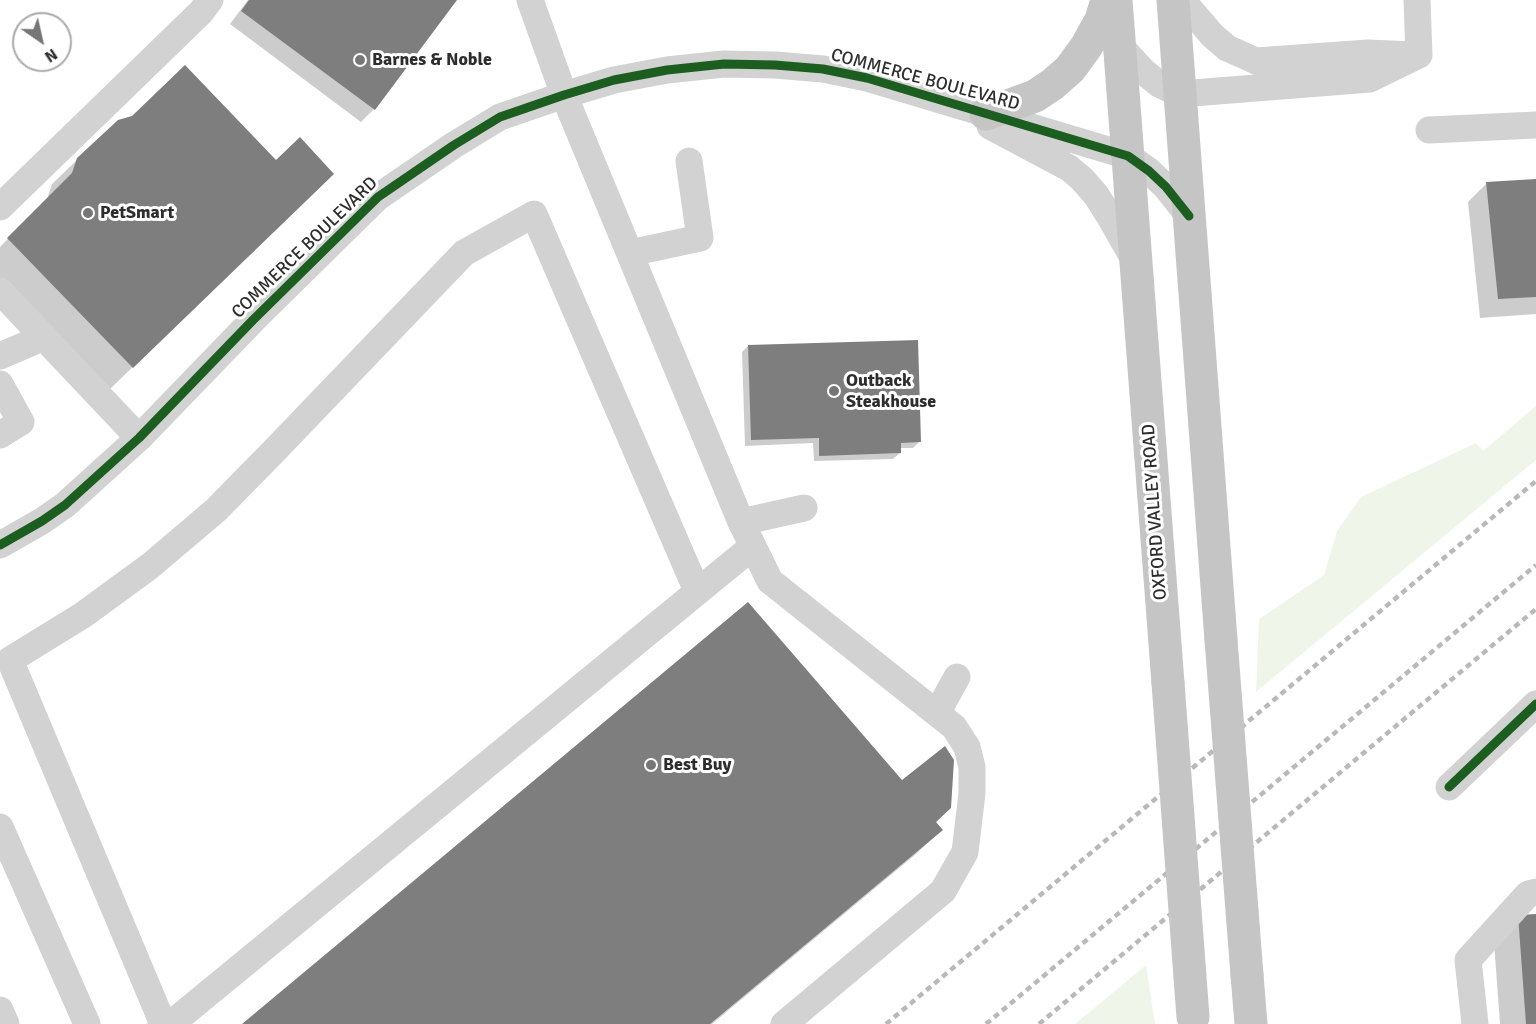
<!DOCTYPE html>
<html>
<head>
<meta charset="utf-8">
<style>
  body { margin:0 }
  #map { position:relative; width:1536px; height:1024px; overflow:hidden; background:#fff; font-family:Signika,sans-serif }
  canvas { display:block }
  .north { position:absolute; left:12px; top:12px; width:60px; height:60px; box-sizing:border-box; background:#fff; border:2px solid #ababab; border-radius:50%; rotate:146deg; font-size:16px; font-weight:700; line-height:24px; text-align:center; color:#2d2d2d }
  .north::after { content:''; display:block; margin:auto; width:21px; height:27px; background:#767676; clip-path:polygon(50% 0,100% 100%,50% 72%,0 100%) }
</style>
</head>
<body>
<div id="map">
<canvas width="1536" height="1024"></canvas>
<div class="north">N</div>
</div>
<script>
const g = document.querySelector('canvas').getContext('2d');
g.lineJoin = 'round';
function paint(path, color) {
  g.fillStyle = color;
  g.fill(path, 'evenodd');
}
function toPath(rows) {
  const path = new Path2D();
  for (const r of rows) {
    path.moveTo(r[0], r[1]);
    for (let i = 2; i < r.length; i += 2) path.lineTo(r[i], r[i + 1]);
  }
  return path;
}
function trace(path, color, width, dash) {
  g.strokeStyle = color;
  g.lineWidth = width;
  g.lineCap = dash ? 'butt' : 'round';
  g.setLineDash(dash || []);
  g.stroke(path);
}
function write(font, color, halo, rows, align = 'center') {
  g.font = font + ' Signika,sans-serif';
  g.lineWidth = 6;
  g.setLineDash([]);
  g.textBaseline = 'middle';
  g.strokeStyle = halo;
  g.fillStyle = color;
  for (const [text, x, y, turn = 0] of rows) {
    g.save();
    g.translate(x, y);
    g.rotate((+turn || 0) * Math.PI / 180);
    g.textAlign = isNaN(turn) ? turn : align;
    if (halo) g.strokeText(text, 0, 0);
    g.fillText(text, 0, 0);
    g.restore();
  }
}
paint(toPath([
  [1536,406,1536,460,1256,692,1259,619,1324,575,1337,531,1361,497,1476,443,1483,451],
  [1146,965,1155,1024,1075,1024]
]), '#f0f5ea');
paint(toPath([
  [248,0,455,0,374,109,361,122,230,24],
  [78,159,307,198,107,392,0,282,0,247,47,199,52,184],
  [1536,180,1536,314,1480,318,1468,202,1487,183],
  [748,346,919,442,913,448,900,448,900,453,893,459,814,461,813,443,745,446,742,352],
  [935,823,941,830,916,854,712,1024,245,1024],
  [1536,915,1536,1024,1500,1024,1494,942,1519,917]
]), '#0003');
paint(toPath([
  [249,0,457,0,375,110,241,11],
  [185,65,276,160,300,137,334,174,133,368,7,238,72,173,77,158,118,120,132,116],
  [1536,179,1536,297,1498,299,1486,182],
  [918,340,921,442,901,443,901,453,819,456,819,438,751,440,748,345],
  [748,602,902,780,945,746,954,760,951,808,936,822,943,830,710,1024,242,1024],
  [1536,914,1536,1024,1526,1024,1518,915]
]), '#7e7e7e');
trace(toPath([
  [530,0,564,95,741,522,770,581,954,727,967,747,972,767,972,793,965,852,943,891,784,1024],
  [1182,0,1212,35,1227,48,1256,61,1368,53,1414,55],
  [1417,0,1419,55],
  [1119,45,1143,71,1159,84,1180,94,1370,79,1419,55],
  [990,126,1069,168,1082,179,1096,195,1110,217,1135,261],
  [1429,130,1536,125],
  [0,207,201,12,210,0],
  [630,253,700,238,689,161],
  [0,291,139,438],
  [0,356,44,337],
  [0,384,21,422,0,435],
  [741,522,804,508],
  [0,545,42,521,65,505,139,438,253,320,378,197,454,145,500,117,564,95,614,80,667,70,724,64,775,65,823,69,867,78,1128,156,1149,171,1166,187,1189,216],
  [937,713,957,677],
  [1449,787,1536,704],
  [0,827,87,1024],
  [0,1010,6,1024],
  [161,1024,177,1019,752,547],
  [163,1024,10,660,83,615,150,566,216,510,273,452,464,253,534,214,697,591],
  [1475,1024,1468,960,1528,894,1536,892]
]), '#d2d2d2', 27);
trace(toPath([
  [1116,0,1168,683],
  [1173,0,1221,640],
  [986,114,1035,96,1053,84,1070,69,1086,47,1101,20,1107,0],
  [1247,975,1251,1024]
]), '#c5c5c5', 33);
trace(toPath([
  [886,1024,1536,481],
  [986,1024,1536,565],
  [1039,1024,1536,609]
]), '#b9b9b9', 4.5, [6, 4.5]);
trace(toPath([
  [1221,640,1247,975],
  [1168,683,1193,1017]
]), '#c5c5c5', 33);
trace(toPath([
  [0,545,42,521,65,505,139,438,253,320,378,197,454,145,500,117,564,95,614,80,667,70,724,64,775,65,823,69,867,78,1128,156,1149,171,1166,187,1189,216],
  [1449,787,1536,704]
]), '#1b5e20', 9);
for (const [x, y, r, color] of [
  [360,60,6,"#767676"],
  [88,213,6,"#767676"],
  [834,391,6,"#767676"],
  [651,765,6,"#767676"]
]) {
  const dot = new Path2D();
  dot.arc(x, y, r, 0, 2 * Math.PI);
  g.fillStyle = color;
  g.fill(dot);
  trace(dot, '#fff', 2);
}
write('bold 18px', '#2d2d2d', '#fff', [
  ["Barnes & Noble",372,60],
  ["PetSmart",100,213],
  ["Outback",846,381],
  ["Steakhouse",846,402],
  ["Best Buy",663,765]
], 'left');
write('18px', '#2d2d2d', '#fff', [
  ["COMMERCE BOULEVARD",925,80,15],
  ["COMMERCE BOULEVARD",305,248,-44],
  ["OXFORD VALLEY ROAD",1155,512,-94]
]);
</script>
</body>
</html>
